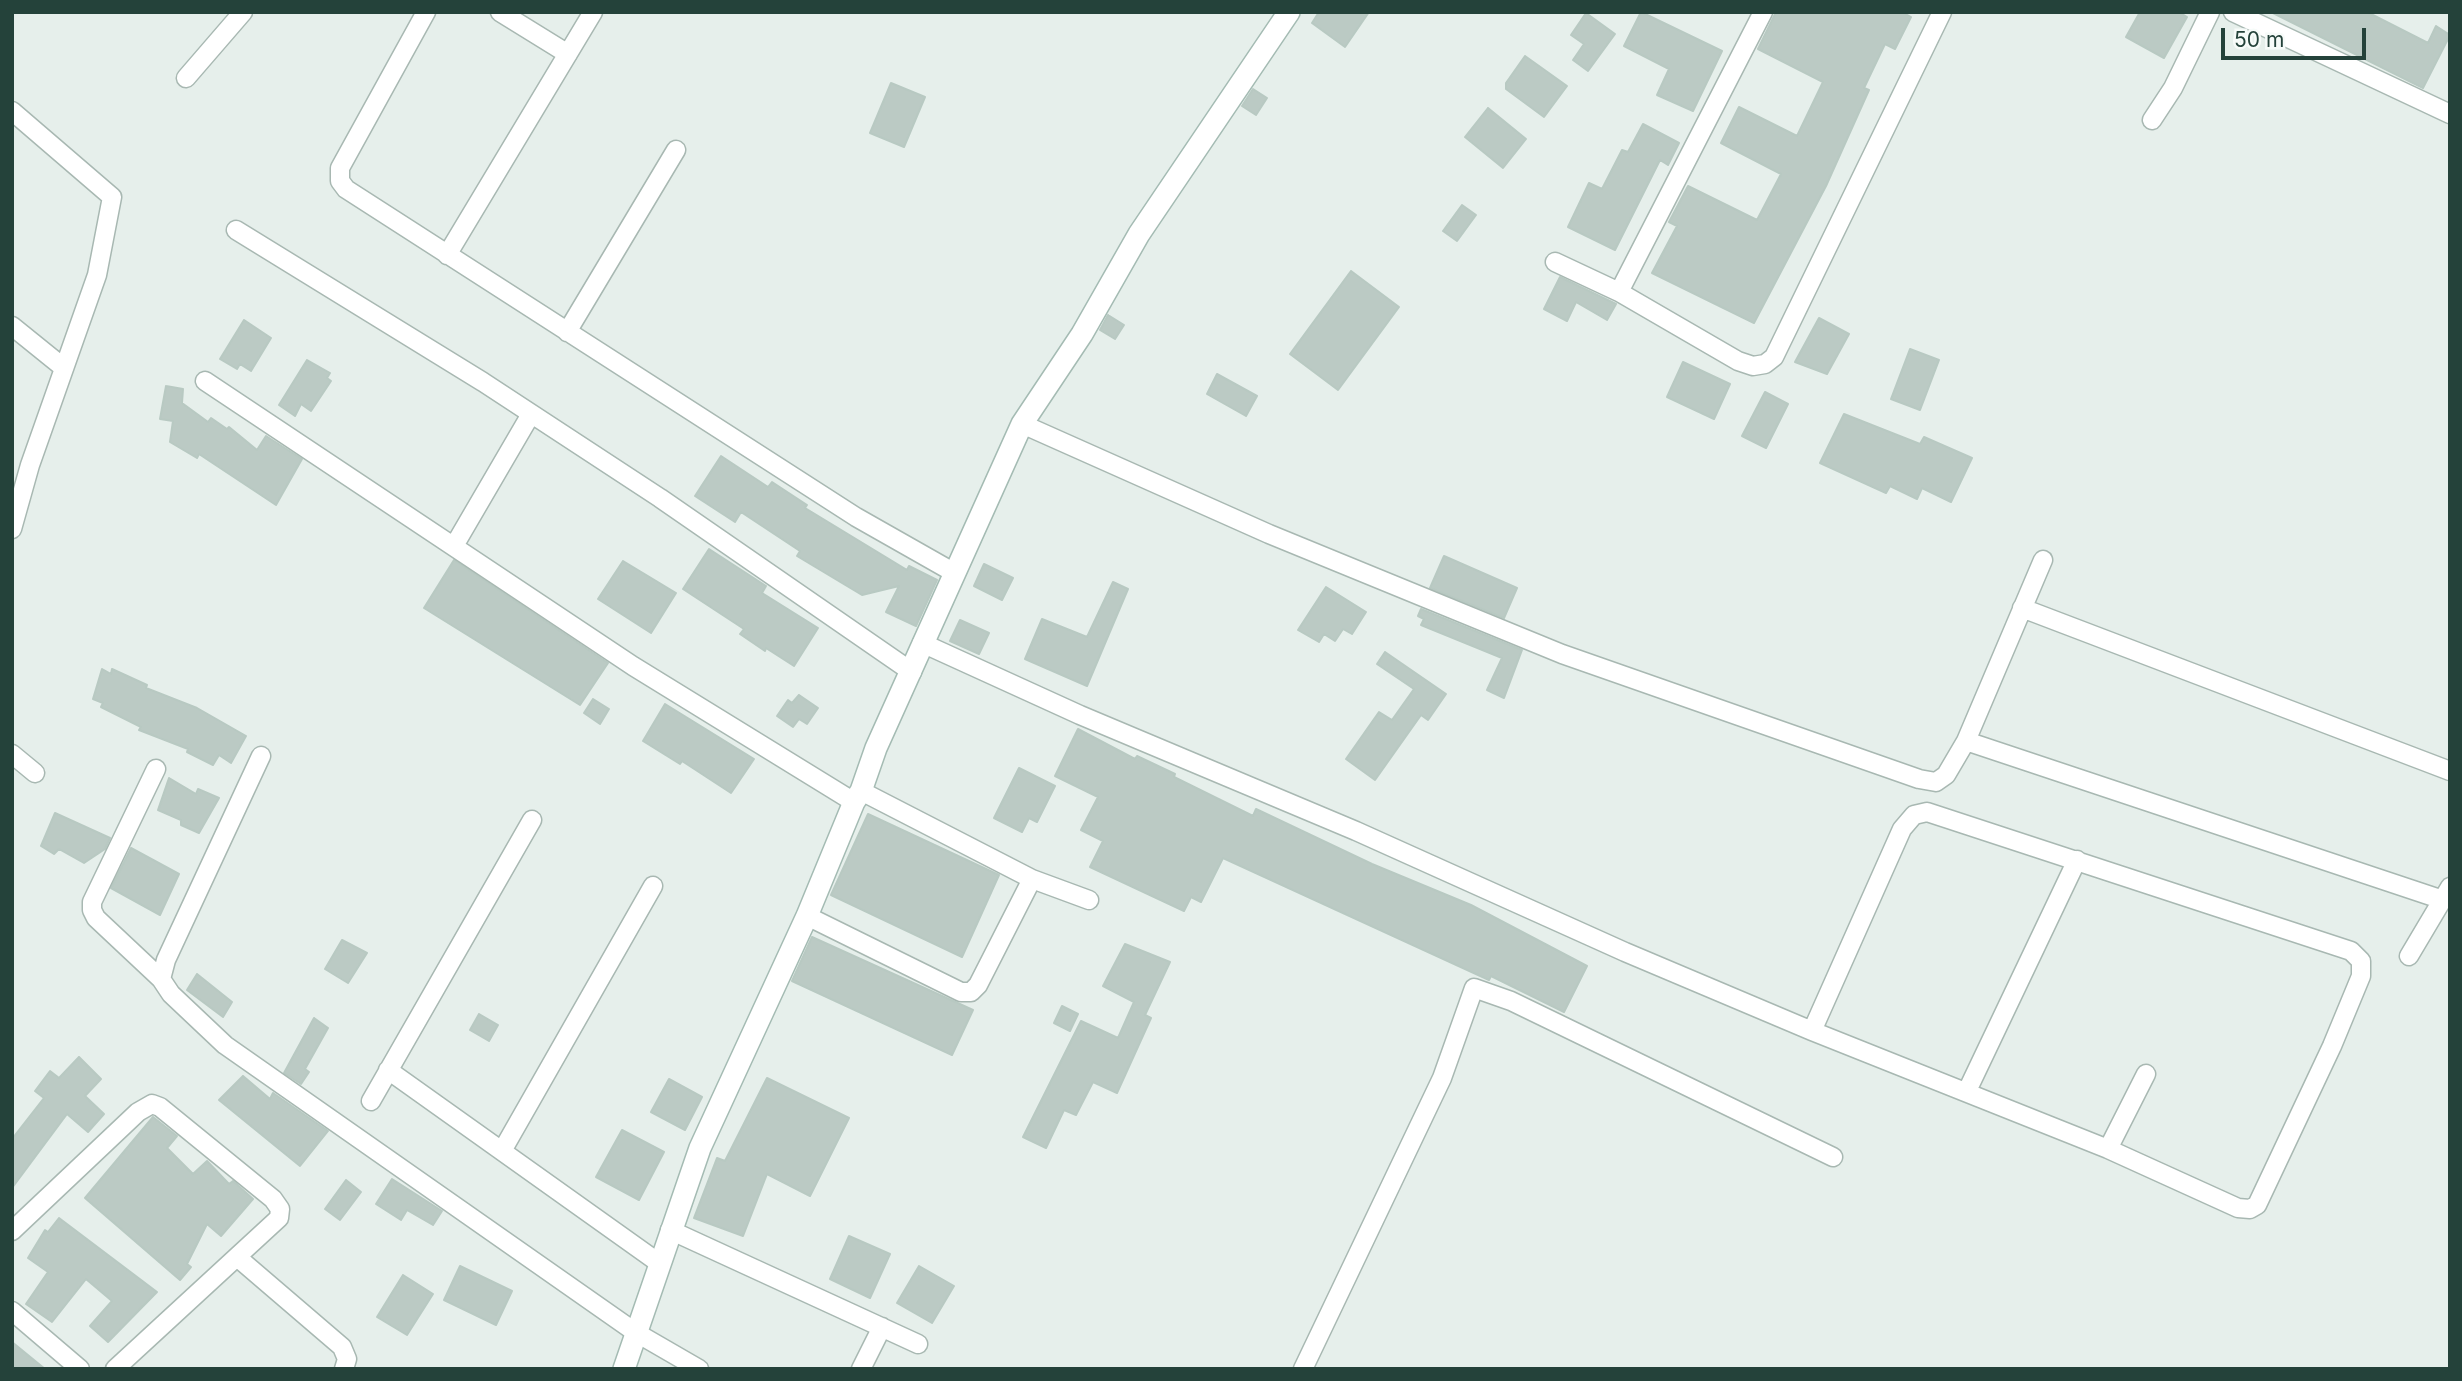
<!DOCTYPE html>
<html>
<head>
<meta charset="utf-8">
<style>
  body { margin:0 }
  #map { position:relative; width:2462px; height:1381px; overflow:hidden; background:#e6efeb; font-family:Inter,sans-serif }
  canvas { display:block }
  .frame { position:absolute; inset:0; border:14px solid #24423a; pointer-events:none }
  .scale { position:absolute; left:2221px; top:28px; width:145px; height:32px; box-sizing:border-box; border:4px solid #24423a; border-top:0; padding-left:9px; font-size:21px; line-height:24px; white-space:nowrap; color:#24423a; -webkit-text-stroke:5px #f7fbf9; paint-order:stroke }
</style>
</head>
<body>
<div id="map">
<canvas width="2462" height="1381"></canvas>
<div class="frame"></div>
<div class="scale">50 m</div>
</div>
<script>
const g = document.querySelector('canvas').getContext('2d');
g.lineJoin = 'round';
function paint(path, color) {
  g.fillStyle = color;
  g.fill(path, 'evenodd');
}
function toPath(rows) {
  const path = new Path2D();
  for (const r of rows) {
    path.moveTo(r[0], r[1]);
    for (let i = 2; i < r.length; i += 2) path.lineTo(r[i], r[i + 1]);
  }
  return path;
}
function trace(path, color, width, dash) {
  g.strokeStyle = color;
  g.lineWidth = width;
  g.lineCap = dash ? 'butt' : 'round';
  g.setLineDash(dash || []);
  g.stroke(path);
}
const building = toPath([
  [1319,12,1369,12,1345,47,1312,23,1319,12],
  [1641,12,1722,51,1693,111,1657,95,1669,69,1624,46,1641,12],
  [1776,12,1902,12,1911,17,1895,49,1885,44,1864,88,1869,90,1826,186,1754,323,1652,273,1677,226,1669,222,1688,186,1757,220,1781,174,1721,143,1739,107,1797,136,1823,82,1758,49,1776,12],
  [2140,12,2179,12,2187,17,2164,58,2126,37,2140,12],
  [2271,12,2367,12,2428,43,2436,26,2450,35,2423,88,2271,12],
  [1586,13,1615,34,1588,71,1573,60,1584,44,1571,35,1586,13],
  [1525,56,1567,86,1544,117,1506,89,1506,83,1525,56],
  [891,83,925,97,904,147,870,133,891,83],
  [1253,89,1267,98,1256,115,1242,106,1253,89],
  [1488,108,1526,139,1503,168,1465,137,1488,108],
  [1643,124,1679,143,1668,165,1660,160,1615,250,1568,227,1589,183,1602,189,1622,150,1628,152,1643,124],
  [1462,205,1476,215,1457,241,1443,231,1462,205],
  [1351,271,1399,307,1338,390,1290,354,1351,271],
  [1560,277,1616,304,1607,320,1576,302,1567,321,1544,309,1560,277],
  [1108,315,1124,325,1115,339,1100,330,1108,315],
  [1819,318,1849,334,1827,374,1795,362,1819,318],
  [244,320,271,338,251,371,240,364,237,369,220,359,244,320],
  [1910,349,1939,360,1920,410,1891,399,1910,349],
  [307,360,330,373,327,378,331,381,311,411,301,404,295,416,279,405,307,360],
  [1683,362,1730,384,1714,419,1667,397,1683,362],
  [1217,374,1257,396,1246,416,1207,394,1217,374],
  [166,386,183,389,182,403,208,422,211,418,227,429,229,427,257,450,266,436,302,459,276,505,199,454,197,458,170,442,173,421,160,419,166,386],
  [1765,392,1788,404,1766,448,1742,436,1765,392],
  [1844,414,1920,444,1924,437,1972,458,1951,502,1922,488,1917,499,1890,486,1886,493,1820,463,1844,414],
  [721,456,768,487,772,482,807,505,805,508,907,570,909,566,937,580,916,626,886,612,899,586,862,595,797,556,800,551,741,512,735,522,695,496,721,456],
  [709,549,766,586,762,593,818,628,794,666,766,648,765,651,740,634,744,629,683,589,709,549],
  [1444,556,1517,588,1504,618,1430,588,1444,556],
  [454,560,608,663,580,705,424,608,454,560],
  [623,561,676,593,651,633,598,599,623,561],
  [984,564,1013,578,1002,600,974,586,984,564],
  [1113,582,1128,589,1087,686,1025,659,1042,619,1087,637,1113,582],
  [1326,587,1366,612,1352,634,1343,629,1335,641,1324,634,1319,642,1298,630,1326,587],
  [1421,609,1522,650,1504,698,1487,690,1502,658,1421,625,1424,619,1418,616,1421,609],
  [960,620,989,633,979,654,950,641,960,620],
  [1385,652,1446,694,1428,720,1421,715,1375,780,1346,759,1379,712,1392,720,1414,689,1377,664,1385,652],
  [102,669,111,674,112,669,147,685,146,688,197,708,246,736,231,763,219,755,213,765,187,752,188,749,139,730,141,727,101,707,103,703,93,699,102,669],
  [799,695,818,708,807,724,799,719,793,727,777,716,788,700,792,703,799,695],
  [593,699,609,709,600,724,584,713,593,699],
  [665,704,754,759,731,793,682,761,680,764,643,741,665,704],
  [1078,729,1135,759,1137,756,1175,774,1174,777,1253,816,1256,809,1372,864,1471,905,1587,966,1564,1012,1491,976,1489,980,1223,858,1201,902,1191,897,1184,911,1090,867,1103,841,1081,830,1098,797,1055,776,1078,729],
  [1019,768,1055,786,1037,822,1029,818,1022,832,994,818,1019,768],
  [169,778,196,794,198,789,219,798,199,833,181,825,181,820,158,810,169,778],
  [55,813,110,838,105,849,84,863,59,849,54,854,41,846,55,813],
  [868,814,999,875,962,957,831,895,868,814],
  [131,848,179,874,160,915,111,888,131,848],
  [812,937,973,1010,952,1055,792,981,812,937],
  [342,940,367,953,348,983,325,969,342,940],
  [1125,944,1170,962,1145,1015,1151,1018,1117,1093,1093,1082,1076,1115,1064,1110,1046,1148,1023,1137,1081,1021,1118,1038,1134,1002,1103,986,1125,944],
  [197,974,232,1002,223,1017,187,990,197,974],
  [1062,1006,1078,1014,1070,1031,1054,1023,1062,1006],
  [479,1014,498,1025,489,1041,470,1030,479,1014],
  [314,1018,328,1028,305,1069,309,1072,301,1084,284,1073,314,1018],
  [79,1057,101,1079,85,1096,104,1114,88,1132,67,1114,12,1188,12,1139,44,1098,35,1091,50,1071,59,1078,79,1057],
  [243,1076,270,1099,273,1093,328,1131,300,1166,219,1100,243,1076],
  [767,1078,849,1118,810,1196,767,1174,743,1236,694,1218,717,1158,725,1161,767,1078],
  [669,1079,702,1097,685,1130,651,1112,669,1079],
  [153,1117,177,1136,167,1148,193,1174,207,1161,229,1184,233,1181,253,1199,221,1236,207,1224,187,1264,191,1267,180,1280,85,1198,153,1117],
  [622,1130,664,1152,639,1200,596,1177,622,1130],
  [392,1179,442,1211,433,1225,407,1210,401,1220,376,1204,392,1179],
  [346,1180,361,1192,340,1220,325,1209,346,1180],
  [59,1218,157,1292,108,1342,90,1326,112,1301,86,1279,52,1322,26,1304,48,1272,28,1258,45,1230,48,1232,59,1218],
  [849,1236,890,1254,870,1298,830,1279,849,1236],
  [460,1266,512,1291,496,1325,444,1300,460,1266],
  [919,1266,954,1286,932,1323,897,1303,919,1266],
  [403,1275,433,1294,407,1335,377,1317,403,1275],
  [12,1342,45,1369,12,1369,12,1342]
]);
paint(building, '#bbcac4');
trace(building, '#b8c9c2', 2);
const minor = toPath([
  [426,12,340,168,340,181,346,189,856,517,953,572],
  [500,12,568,54],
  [2233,12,2450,114],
  [186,78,243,12],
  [12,111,112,197,97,275,30,465,12,529],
  [2152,120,2173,88,2210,12],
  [236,230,483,382,660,498,912,672],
  [447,255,593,12],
  [1555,262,1619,292,1738,361,1753,366,1765,364,1774,357,1942,12],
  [1619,292,1763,12],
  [12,326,64,368],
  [567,332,676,150],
  [205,381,633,666,854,802],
  [1022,424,1269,534,1562,654,1919,779,1936,782,1946,775,1966,741,2043,560],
  [454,546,531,414],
  [2022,608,2450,771],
  [922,643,1080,715,1356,831,1625,952,1812,1031,2108,1149,2238,1208,2250,1209,2257,1205,2332,1046,2361,976,2361,961,2351,951,1927,812,1914,815,1902,829,1812,1031],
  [1966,741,2443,900],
  [12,754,35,773],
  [261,756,166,960,161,979,171,994,225,1045,635,1332,699,1369],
  [156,769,92,902,92,910,96,918,161,979],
  [861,791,1032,879,1089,900],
  [807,916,961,992,971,992,978,985,1032,879],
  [2409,956,2450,887],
  [388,1070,659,1263],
  [1967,1091,2077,860],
  [371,1101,532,820],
  [2108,1149,2146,1074],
  [502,1151,653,886],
  [670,1230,918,1344],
  [12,1231,138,1112,152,1104,160,1107,273,1199,280,1209,279,1218,115,1369],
  [237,1257,342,1347,347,1359,344,1369],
  [12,1311,80,1369],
  [861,1369,882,1327],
  [1303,1369,1442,1078,1474,988,1511,1001,1833,1157]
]);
const secondary = toPath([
  [624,1369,700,1148,807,916,854,802,861,791,876,748,1022,424,1082,334,1139,234,1289,12]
]);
trace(minor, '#a8b8b2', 21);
trace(secondary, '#a4bbb3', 24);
trace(minor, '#fff', 18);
trace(secondary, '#fff', 21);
</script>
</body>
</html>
